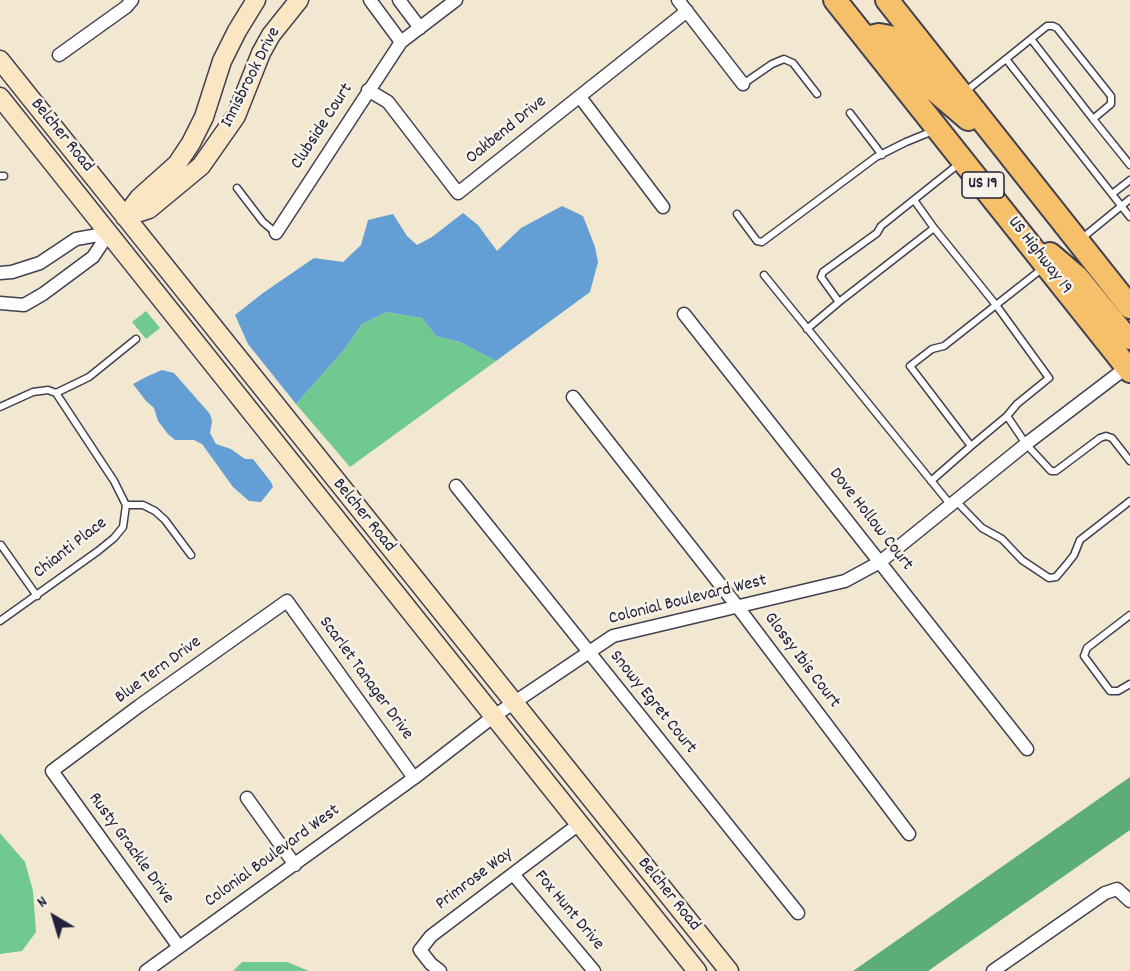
<!DOCTYPE html>
<html>
<head>
<meta charset="utf-8">
<style>
  body { margin:0 }
  #map { position:relative; width:1130px; height:971px; overflow:hidden; background:#f2e7d0; font-family:Dekko,sans-serif }
  canvas { display:block }
  .north { position:absolute; left:24px; top:887px; width:60px; height:60px; -webkit-text-stroke:4px #f7f3e8; paint-order:stroke; rotate:322deg; font-size:16px; font-weight:700; line-height:24px; text-align:center; color:#22223b }
  .north::after { content:''; display:block; margin:auto; width:21px; height:27px; background:#22223b; clip-path:polygon(50% 0,100% 100%,50% 72%,0 100%) }
</style>
</head>
<body>
<div id="map">
<canvas width="1130" height="971"></canvas>
<div class="north">N</div>
</div>
<script>
const g = document.querySelector('canvas').getContext('2d');
g.lineJoin = 'round';
function paint(path, color) {
  g.fillStyle = color;
  g.fill(path, 'evenodd');
}
function toPath(rows) {
  const path = new Path2D();
  for (const r of rows) {
    path.moveTo(r[0], r[1]);
    for (let i = 2; i < r.length; i += 2) path.lineTo(r[i], r[i + 1]);
  }
  return path;
}
function trace(path, color, width, dash) {
  g.strokeStyle = color;
  g.lineWidth = width;
  g.lineCap = dash ? 'butt' : 'round';
  g.setLineDash(dash || []);
  g.stroke(path);
}
function write(font, color, halo, rows, align = 'center') {
  g.font = font + ' Dekko,sans-serif';
  g.lineWidth = 5;
  g.setLineDash([]);
  g.textBaseline = 'middle';
  g.strokeStyle = halo;
  g.fillStyle = color;
  for (const [text, x, y, turn = 0] of rows) {
    g.save();
    g.translate(x, y);
    g.rotate((+turn || 0) * Math.PI / 180);
    g.textAlign = isNaN(turn) ? turn : align;
    if (halo) g.strokeText(text, 0, 0);
    g.fillText(text, 0, 0);
    g.restore();
  }
}
paint(toPath([
  [146,311,160,328,146,339,132,322],
  [386,312,422,318,436,336,460,342,496,361,350,467,296,404,343,351,362,324],
  [0,833,25,862,33,891,36,932,22,951,0,954],
  [242,962,287,962,309,971,233,971]
]), '#70c990');
paint(toPath([
  [1130,777,1130,830,928,971,853,971]
]), '#5cad7a');
paint(toPath([
  [562,206,583,216,595,247,598,262,590,292,496,361,460,342,436,336,422,318,386,312,362,324,343,351,296,404,248,344,235,315,263,293,314,258,343,262,361,245,368,220,393,214,407,236,417,245,432,237,463,213,478,225,497,251,521,228],
  [162,370,174,373,210,414,212,421,210,433,216,444,231,449,245,459,253,459,271,482,273,487,261,502,249,501,233,487,202,444,194,440,175,440,168,434,158,421,154,408,146,401,133,384,148,376]
]), '#639fd4');
const lane = toPath([
  [1031,39,1093,119],
  [1006,59,1047,26,1053,26,1057,28,1111,96,1111,104,1093,119,1130,165],
  [743,84,772,64,784,59,793,63,817,94],
  [966,91,1006,59,1130,217],
  [850,113,882,155],
  [960,163,881,226,877,233,823,272,821,277,839,302,934,228,996,305,1043,268],
  [0,176,4,176],
  [237,188,263,222,276,233],
  [1112,194,1130,180],
  [914,200,934,228],
  [737,214,757,241,762,242,876,157,906,142,933,131],
  [1081,239,1130,199],
  [764,275,950,504],
  [807,329,839,302],
  [0,407,33,392,48,390,56,393,89,377,136,339],
  [1007,416,1017,404,1049,378,996,305,944,346,932,349,910,366,971,446,1007,416,1026,444,1051,471,1056,471,1100,438,1106,436,1112,438,1130,461],
  [931,481,971,446],
  [956,501,982,528,1002,539,1022,560,1049,578,1056,577,1067,564,1074,555,1080,540,1130,501],
  [126,505,143,505,155,511,165,520,191,555],
  [1,545,37,596],
  [1130,615,1087,648,1084,656,1110,691,1118,691,1130,684],
  [0,621,98,551,114,538,123,527,126,505,114,481,56,393]
]);
const street = toPath([
  [370,0,401,42],
  [399,0,420,28],
  [678,0,743,84],
  [59,55,126,7,132,0],
  [368,90,388,102,458,193,687,11],
  [580,97,663,207],
  [276,233,401,42,456,0],
  [0,273,12,272,40,263,76,239,109,233],
  [0,303,24,305,43,294,93,257,109,233],
  [684,314,1027,749],
  [573,397,737,606,909,834],
  [456,486,798,913],
  [247,798,295,865],
  [513,874,594,971],
  [179,947,52,771,139,706,287,601,414,778],
  [146,971,414,778,494,716,613,636,845,581,880,562,1026,444,1127,367],
  [440,971,431,964,420,950,431,936,579,824],
  [993,971,1105,893,1117,889,1130,901]
]);
const secondary = toPath([
  [0,60,729,971],
  [0,97,697,971],
  [125,217,149,209,201,166,236,116,261,53,271,35,299,0],
  [125,217,139,198,177,164,191,143,204,117,222,61,237,31,256,0]
]);
const highway = toPath([
  [835,0,1130,371],
  [887,0,1130,307],
  [866,38,879,35,890,37,933,89,968,119],
  [1050,254,1077,277,1122,332,1130,338]
]);
trace(lane, '#414051', 9);
trace(street, '#414051', 15);
trace(secondary, '#414051', 21);
trace(highway, '#414051', 26);
trace(lane, '#fff', 6);
trace(street, '#fff', 12);
trace(secondary, '#fbe6c4', 18);
trace(highway, '#f6c06b', 22);
for (const [x, y, w] of [
  [983,185,42]
]) {
  const box = new Path2D();
  box.roundRect(x - w / 2, y - 13, w, 26, 4.5);
  g.fillStyle = '#f7f3e8';
  g.fill(box);
  trace(box, '#22223b', 1.5);
}
write('bold 16px', '#22223b', null, [
  ["US 19",983,185]
]);
write('18px', '#22223b', '#f7f3e8', [
  ["Innisbrook Drive",252,78,-63],
  ["Clubside Court",323,127,-57],
  ["Oakbend Drive",507,131,-39],
  ["Belcher Road",61,136,51],
  ["US Highway 19",1039,256,52],
  ["Belcher Road",363,516,51],
  ["Dove Hollow Court",870,520,52],
  ["Chianti Place",71,549,-38],
  ["Colonial Boulevard West",688,601,-14],
  ["Glossy Ibis Court",801,661,53],
  ["Blue Tern Drive",159,671,-36],
  ["Scarlet Tanager Drive",365,679,54],
  ["Snowy Egret Court",652,703,51],
  ["Rusty Grackle Drive",130,849,54],
  ["Colonial Boulevard West",273,857,-36],
  ["Primrose Way",475,880,-37],
  ["Belcher Road",668,895,51],
  ["Fox Hunt Drive",568,911,50]
]);
</script>
</body>
</html>
